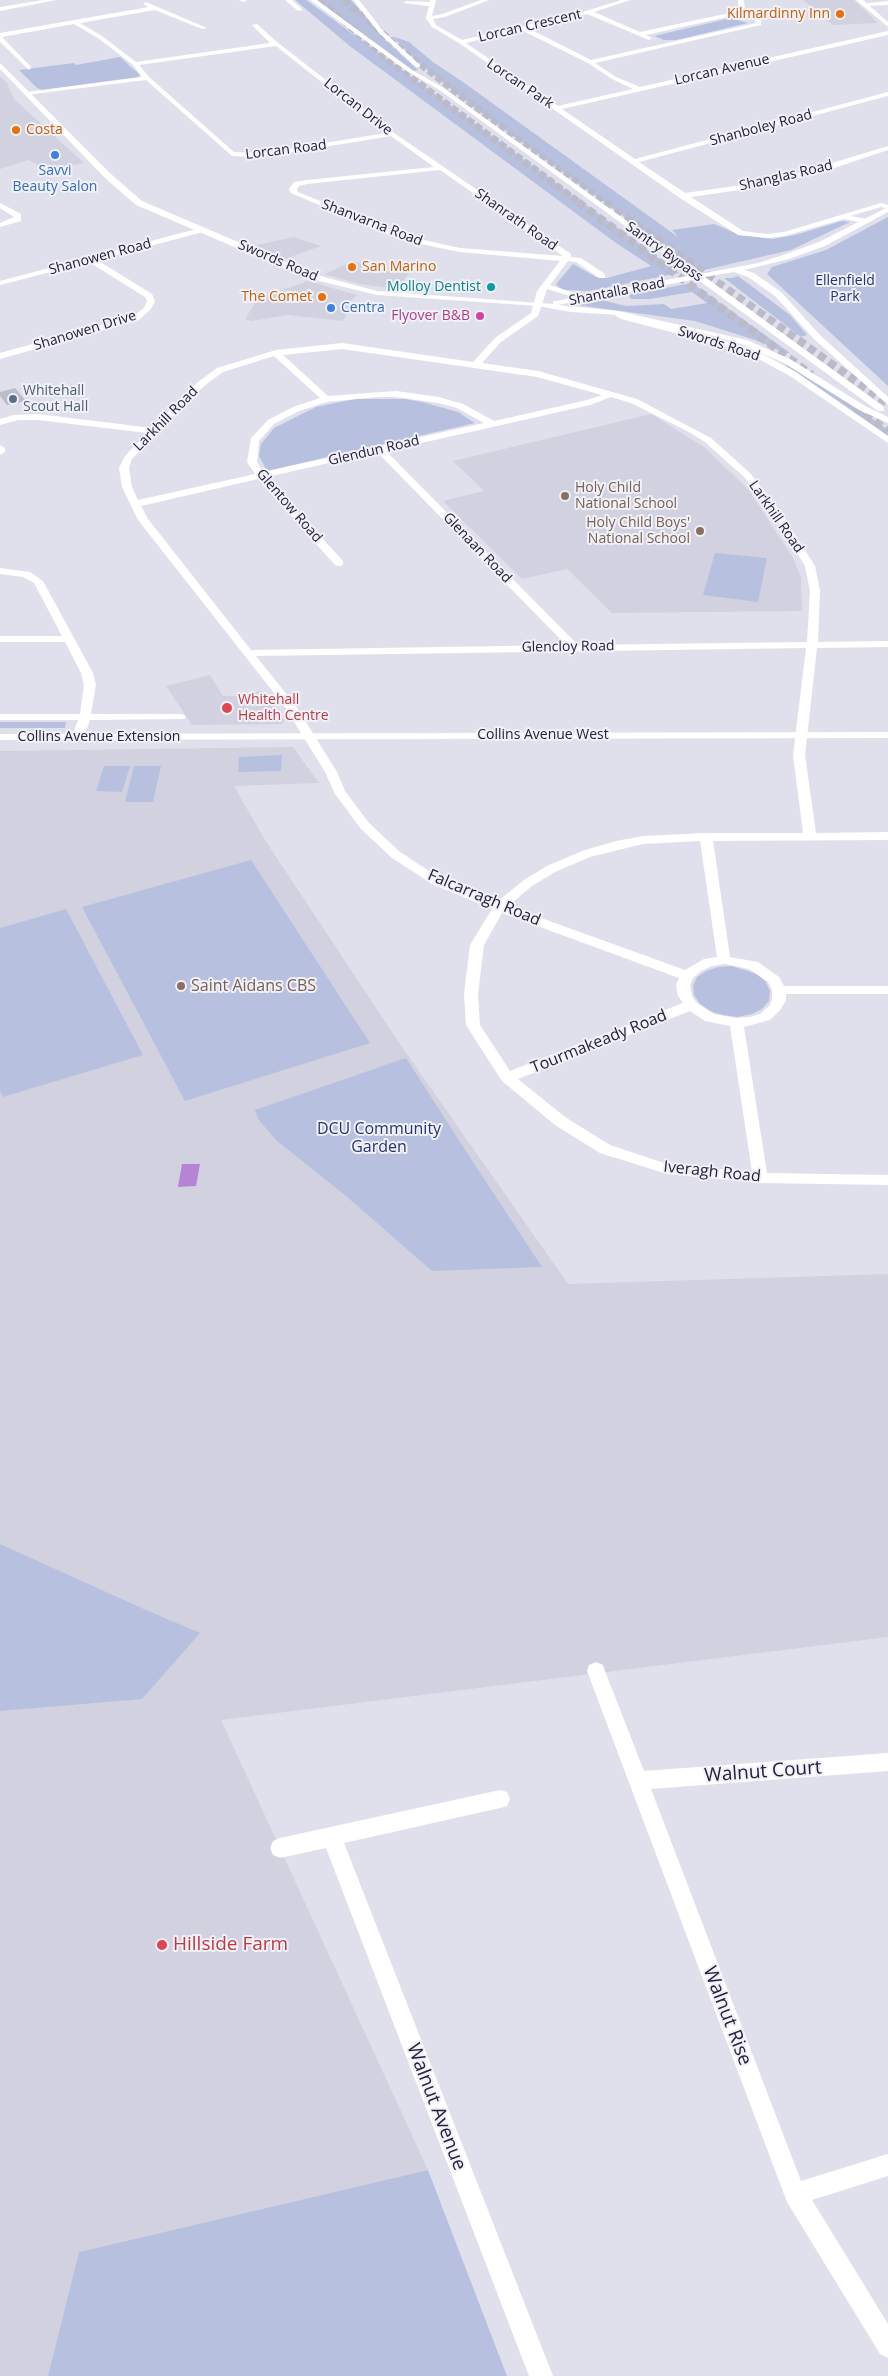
<!DOCTYPE html>
<html>
<head>
<meta charset="utf-8">
<style>
  body { margin:0 }
  canvas { display:block; background:#e0e0ec }
</style>
</head>
<body>
<canvas width="888" height="2376"></canvas>
<script>
const g = document.querySelector('canvas').getContext('2d');
g.lineJoin = 'round';
function paint(path, color) {
  g.fillStyle = color;
  g.fill(path, 'evenodd');
}
function toPath(rows) {
  const path = new Path2D();
  for (const r of rows) {
    path.moveTo(r[0], r[1]);
    for (let i = 2; i < r.length; i += 2) path.lineTo(r[i], r[i + 1]);
  }
  return path;
}
function trace(path, color, width, dash) {
  g.strokeStyle = color;
  g.lineWidth = width;
  g.lineCap = dash ? 'butt' : 'round';
  g.setLineDash(dash || []);
  g.stroke(path);
}
function write(font, color, halo, rows, align = 'center') {
  g.font = font + ' "Open Sans",sans-serif';
  g.lineWidth = 4;
  g.setLineDash([]);
  g.textBaseline = 'middle';
  g.strokeStyle = halo;
  g.fillStyle = color;
  for (const [text, x, y, turn = 0] of rows) {
    g.save();
    g.translate(x, y);
    g.rotate((+turn || 0) * Math.PI / 180);
    g.textAlign = isNaN(turn) ? turn : align;
    if (halo) g.strokeText(text, 0, 0);
    g.fillText(text, 0, 0);
    g.restore();
  }
}
paint(toPath([
  [803,0,854,0,878,23,833,25],
  [0,76,7,83,14,99,84,163,46,169,29,160,0,169],
  [294,237,321,246,285,259,252,246],
  [354,261,393,273,405,269,413,269,396,289,360,284,324,274],
  [308,281,357,295,349,303,351,305,343,321,288,315,252,321,245,319,258,298],
  [651,414,704,447,748,489,793,558,801,577,802,611,612,613,567,569,522,579,443,501,484,491,453,461],
  [210,675,223,696,243,696,260,691,284,720,282,724,192,725,166,686],
  [293,747,319,783,234,786,265,840,402,1047,568,1284,888,1274,888,1637,221,1720,428,2170,79,2252,48,2376,0,2376,0,751]
]), '#d2d1e0');
paint(toPath([
  [295,0,306,0,327,15,679,273,589,291,564,290,559,287,556,284,573,264,596,277,607,278,651,266,616,243,351,47],
  [316,0,351,0,386,41,418,70,414,71],
  [731,18,748,23,676,40,664,40,654,36],
  [392,36,409,42,433,62,463,82,678,237,672,230,714,224,740,235,773,239,795,235,842,221,850,222,791,250,700,271,675,253,675,249,659,242,472,106,420,64],
  [120,57,140,75,138,77,42,90,37,88,19,70,74,63,76,65],
  [888,217,888,386,767,274,772,267,826,250],
  [738,276,790,315,807,335,801,337,724,278,732,278],
  [692,283,790,353,785,353,755,340,695,321,577,305,602,300,626,306,664,304,671,309,707,303,692,292,650,299,631,299,628,295],
  [785,365,788,365,859,409,888,430,888,436],
  [355,399,405,399,422,402,458,412,475,423,267,471,259,456,261,444,274,428,316,407],
  [715,553,767,558,758,602,703,595],
  [0,722,66,722,65,728,0,728],
  [282,755,281,771,238,772,239,757],
  [104,766,130,766,122,792,96,791],
  [134,766,161,766,153,802,125,802],
  [251,860,370,1043,185,1101,82,907],
  [66,909,143,1055,3,1097,0,1091,0,928],
  [732,966,757,974,766,982,770,991,769,1001,762,1009,752,1014,738,1017,723,1015,710,1011,700,1004,694,995,693,986,697,977,706,971,718,967],
  [406,1058,471,1159,542,1267,432,1271,346,1196,276,1140,258,1119,255,1110],
  [0,1544,146,1610,200,1633,142,1699,0,1711],
  [428,2170,507,2376,48,2376,79,2252]
]), '#b7c1df');
paint(toPath([
  [182,1164,200,1164,196,1186,178,1187]
]), '#b784d5');
paint(toPath([
  [15,388,26,401,7,405,0,396,0,392]
]), '#bcbccd');
trace(toPath([
  [320,0,393,64,580,203],
  [344,0,397,46,510,134,606,203]
]), '#bbbac9', 7, [7, 3]);
trace(toPath([
  [578,202,812,375],
  [605,202,888,404],
  [845,399,888,431]
]), '#bbbac9', 8, [8, 4.5]);
paint(toPath([
  [43,0,56,0,0,11,0,7,43,0],
  [239,0,247,0,244,2,239,0],
  [285,0,292,0,303,10,298,11,285,0],
  [430,0,436,0,432,16,442,14,481,0,489,0,445,17,433,19,436,25,462,40,586,11,621,0,630,0,594,12,640,32,739,11,738,0,744,0,745,11,761,19,761,25,595,63,616,77,640,87,888,31,888,35,562,109,635,159,888,92,888,96,639,162,685,193,764,182,819,167,888,146,888,150,825,171,767,186,691,197,743,231,767,234,784,232,881,203,888,205,888,209,881,207,850,216,868,219,868,223,865,223,844,219,785,236,767,238,738,235,680,198,459,43,432,27,426,18,429,6,403,3,406,1,429,2,430,0],
  [587,14,649,40,652,38,646,35,741,14,755,20,756,23,591,60,528,28,587,14],
  [521,30,588,63,612,79,633,89,558,106,466,43,521,30],
  [888,1,888,5,864,6,861,4,888,1],
  [146,2,207,28,202,29,155,10,80,23,102,36,136,62,270,43,252,25,257,24,277,42,394,133,571,254,571,257,581,258,605,274,605,278,599,278,576,262,568,261,550,285,583,296,583,300,547,289,538,316,501,342,482,363,538,371,637,399,711,438,750,473,780,511,815,566,820,591,818,642,888,641,888,647,817,648,805,755,816,833,888,832,888,840,713,841,730,957,758,962,779,977,784,986,888,986,888,994,786,994,786,1000,781,1009,770,1020,744,1027,767,1173,888,1175,888,1185,760,1183,667,1174,600,1153,555,1125,502,1081,466,1025,464,994,470,945,492,909,432,884,392,858,361,829,335,794,325,772,285,707,138,520,122,487,119,468,125,456,147,433,38,420,18,420,0,425,0,419,14,415,38,414,152,428,198,382,217,368,276,350,342,343,473,362,495,338,531,313,537,291,560,261,460,252,401,240,291,193,289,189,294,182,307,180,434,167,391,136,263,157,232,156,146,80,25,95,27,92,142,77,133,65,98,38,74,24,2,37,31,67,29,70,0,42,0,33,149,7,143,4,146,2],
  [276,46,386,133,263,153,234,152,149,77,139,65,276,46],
  [440,170,563,256,460,248,406,236,298,192,297,189,299,186,307,184,440,170],
  [342,349,537,377,602,395,587,400,494,421,463,404,439,397,396,391,328,396,283,355,342,349],
  [274,356,320,398,293,407,268,420,251,438,247,462,255,474,138,500,132,487,129,468,132,459,204,386,223,372,274,356],
  [377,397,396,397,438,403,457,408,484,423,263,472,257,462,259,441,274,424,299,411,327,402,377,397],
  [611,397,631,403,689,432,705,442,744,477,773,514,805,566,810,591,807,642,578,645,386,451,590,405,611,397],
  [377,452,566,645,251,650,148,519,141,506,258,479,335,565,339,566,343,565,343,561,267,477,377,452],
  [806,648,793,755,803,833,706,833,643,836,616,841,582,851,547,866,524,880,497,902,440,878,400,852,369,823,345,791,337,772,296,706,256,656,806,648],
  [700,841,717,957,704,959,685,970,508,906,532,886,555,872,590,857,643,844,700,841],
  [502,913,679,978,676,985,678,996,683,1003,510,1071,480,1025,478,994,484,945,502,913],
  [724,964,749,969,768,982,772,990,772,1000,769,1006,760,1014,750,1017,736,1018,714,1014,696,1002,692,996,690,985,693,978,701,971,712,966,724,964],
  [690,1011,705,1021,730,1026,752,1172,667,1164,610,1145,565,1117,518,1079,690,1011],
  [0,203,21,214,21,221,0,227,0,223,14,217,0,208,0,203],
  [200,228,204,230,203,232,97,260,152,294,155,301,151,309,139,320,0,359,0,353,133,316,144,308,147,301,145,297,89,262,0,285,0,281,200,228],
  [615,311,723,340,759,352,796,372,888,436,888,443,790,376,753,356,717,344,621,319,615,315,615,311],
  [0,445,5,448,5,452,0,455,0,445],
  [0,568,30,572,43,581,93,673,96,685,91,714,180,714,184,715,186,717,184,719,90,720,84,737,78,740,72,737,78,720,0,720,0,714,80,714,84,685,81,673,65,642,0,642,0,636,62,636,34,583,23,577,0,574,0,568],
  [596,1662,603,1665,605,1671,644,1771,888,1753,888,1771,651,1789,801,2181,888,2154,888,2176,812,2200,888,2324,888,2358,880,2354,787,2202,587,1671,589,1665,596,1662],
  [500,1790,507,1792,510,1799,507,1806,500,1808,344,1843,553,2376,529,2376,326,1848,280,1858,273,1855,270,1848,273,1841,280,1838,500,1790]
]), '#fff');
paint(toPath([
  [310,0,317,0,412,70,442,87,700,274,758,263,783,255,819,242,888,207,888,212,825,246,789,259,744,270,754,273,781,292,820,335,888,397,888,405,814,339,775,296,748,277,734,272,705,277,884,407,884,411,878,411,697,279,558,305,618,311,747,340,790,359,865,406,888,417,888,423,859,410,784,363,741,344,714,336,618,315,571,312,538,306,377,295,307,278,136,205,105,178,0,69,0,63,111,174,142,201,313,274,377,291,553,304,553,301,556,301,692,275,438,89,408,72,310,0],
  [353,0,359,0,384,32,420,65,420,67,416,67,380,34,353,0],
  [856,0,863,0,888,22,888,27,856,0],
  [888,732,888,738,0,740,0,734,888,732]
]), '#fff');
for (const [x, y, r, color] of [
  [840,14,5,"#e8710a"],
  [16,130,5,"#e8710a"],
  [55,155,5,"#3f7fe0"],
  [352,267,5,"#e8710a"],
  [491,287,5,"#0f9aa8"],
  [322,297,5,"#e8710a"],
  [331,308,5,"#3f7fe0"],
  [480,316,5,"#d1479c"],
  [13,399,5,"#5c6f8a"],
  [565,496,5,"#8d6e63"],
  [700,531,5,"#8d6e63"],
  [227,708,6,"#e0444e"],
  [181,986,5,"#8d6e63"],
  [162,1945,6,"#e0444e"]
]) {
  const dot = new Path2D();
  dot.arc(x, y, r, 0, 2 * Math.PI);
  g.fillStyle = color;
  g.fill(dot);
  trace(dot, '#f1f1f8', 2);
}
write('14px', '#c56008', '#f1f1f8', [
  ["Kilmardinny Inn",830,14],
  ["Costa",26,130,"left"],
  ["San Marino",362,267,"left"],
  ["The Comet",312,297]
], 'right');
write('14px', '#26203e', '#f1f1f8', [
  ["Lorcan Crescent",530,26,-13],
  ["Lorcan Avenue",722,70,-13],
  ["Lorcan Park",520,84,34],
  ["Lorcan Drive",358,107,38],
  ["Shanboley Road",761,128,-15],
  ["Lorcan Road",286,150,-7],
  ["Shanglas Road",786,176,-13],
  ["Shanrath Road",516,220,35],
  ["Shanvarna Road",372,223,21],
  ["Santry Bypass",664,252,36],
  ["Shanowen Road",100,257,-15],
  ["Swords Road",278,261,23],
  ["Shantalla Road",617,292,-11],
  ["Shanowen Drive",85,331,-17],
  ["Swords Road",719,344,18],
  ["Larkhill Road",166,419,-45],
  ["Glendun Road",374,451,-13],
  ["Glentow Road",289,506,49],
  ["Larkhill Road",776,517,55],
  ["Glenaan Road",477,548,46],
  ["Glencloy Road",568,647,-1],
  ["Collins Avenue West",543,735],
  ["Collins Avenue Extension",99,737]
]);
write('14px', '#366cbe', '#f1f1f8', [
  ["Savvi",55,171],
  ["Beauty Salon",55,187],
  ["Centra",341,308,"left"]
]);
write('14px', '#273277', '#f1f1f8', [
  ["Ellenfield",845,281],
  ["Park",845,297]
]);
write('14px', '#0d838f', '#f1f1f8', [
  ["Molloy Dentist",481,287]
], 'right');
write('14px', '#b23c85', '#f1f1f8', [
  ["Flyover B&B",470,316]
], 'right');
write('14px', '#4e5e75', '#f1f1f8', [
  ["Whitehall",23,391],
  ["Scout Hall",23,407]
], 'left');
write('14px', '#785e54', '#f1f1f8', [
  ["Holy Child",575,488],
  ["National School",575,504],
  ["Holy Child Boys'",690,523,"right"],
  ["National School",690,539,"right"]
], 'left');
write('14px', '#be3a42', '#f1f1f8', [
  ["Whitehall",238,700],
  ["Health Centre",238,716]
], 'left');
write('16px', '#26203e', '#f1f1f8', [
  ["Falcarragh Road",484,898,23],
  ["Tourmakeady Road",599,1042,-22],
  ["Iveragh Road",712,1172,6]
]);
write('16px', '#785e54', '#f1f1f8', [
  ["Saint Aidans CBS",191,986]
], 'left');
write('16px', '#273277', '#f1f1f8', [
  ["DCU Community",379,1129],
  ["Garden",379,1147]
]);
write('19px', '#26203e', '#f1f1f8', [
  ["Walnut Court",763,1772,-4],
  ["Walnut Rise",727,2016,69],
  ["Walnut Avenue",436,2107,69]
]);
write('19px', '#be3a42', '#f1f1f8', [
  ["Hillside Farm",173,1945]
], 'left');
</script>
</body>
</html>
